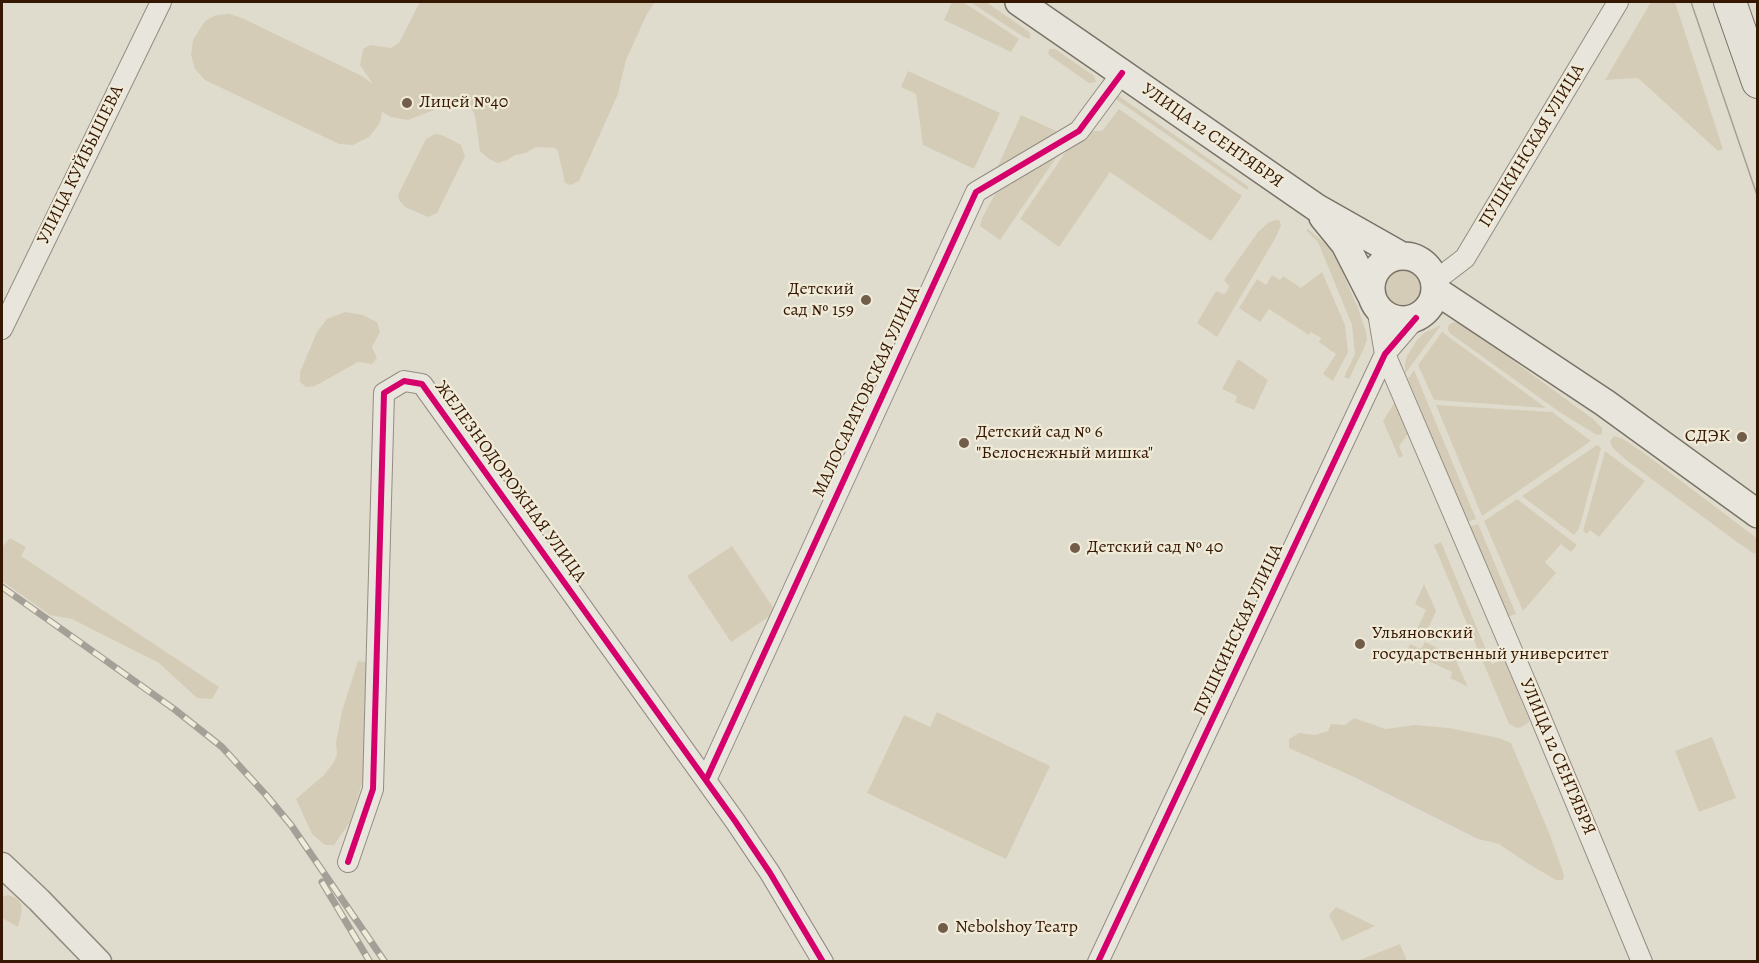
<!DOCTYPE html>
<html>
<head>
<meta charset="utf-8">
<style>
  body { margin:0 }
  #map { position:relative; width:1759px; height:963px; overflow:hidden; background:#e0dccd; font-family:Alegreya,serif }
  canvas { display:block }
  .frame { position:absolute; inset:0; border:3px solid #361802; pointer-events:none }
</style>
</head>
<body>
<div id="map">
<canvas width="1759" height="963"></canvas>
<div class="frame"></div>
</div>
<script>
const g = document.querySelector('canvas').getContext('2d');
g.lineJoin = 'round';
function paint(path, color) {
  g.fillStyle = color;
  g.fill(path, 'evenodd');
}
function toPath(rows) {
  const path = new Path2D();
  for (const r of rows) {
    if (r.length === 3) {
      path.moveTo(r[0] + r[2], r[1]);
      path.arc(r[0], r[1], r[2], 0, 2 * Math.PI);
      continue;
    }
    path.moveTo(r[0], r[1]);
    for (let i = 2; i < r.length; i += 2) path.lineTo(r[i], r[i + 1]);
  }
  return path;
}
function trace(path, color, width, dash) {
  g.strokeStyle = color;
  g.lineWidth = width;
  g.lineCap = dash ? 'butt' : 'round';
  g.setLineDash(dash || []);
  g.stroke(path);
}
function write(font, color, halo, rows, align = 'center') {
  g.font = font + ' Alegreya,serif';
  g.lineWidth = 4.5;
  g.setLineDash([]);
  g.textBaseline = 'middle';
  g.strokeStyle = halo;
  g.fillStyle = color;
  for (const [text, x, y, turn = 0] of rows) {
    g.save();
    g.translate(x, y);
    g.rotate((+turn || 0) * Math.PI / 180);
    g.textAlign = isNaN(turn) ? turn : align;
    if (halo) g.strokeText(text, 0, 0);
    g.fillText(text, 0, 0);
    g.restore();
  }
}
paint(toPath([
  [420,2,655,2,647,14,626,60,618,94,579,181,571,185,565,183,558,151,555,148,536,147,526,153,515,155,507,160,498,163,489,159,480,151,475,116,469,102,464,98,456,98,442,107,408,120,391,117,382,112,380,123,369,137,353,145,339,144,205,80,195,69,191,55,193,40,205,21,216,15,229,14,242,18,362,76,373,84,360,65,363,49,370,45,391,48,399,43],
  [952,2,963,2,1019,39,1011,52,944,20],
  [970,2,986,2,1028,31,1030,34,1030,39,1024,37],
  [1651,2,1675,2,1723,149,1718,151,1638,78,1605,80],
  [1050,49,1055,49,1094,76,1096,82,1089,83,1049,55,1048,52],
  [908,71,1000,113,974,169,923,145,916,94,901,87],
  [1116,94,1249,187,1247,190,1114,98],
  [1119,109,1242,196,1211,241,1110,172,1059,247,1020,219,1071,144,1085,131,1102,131],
  [1021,115,1065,135,994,175],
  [435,134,442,135,461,145,465,156,437,213,428,217,405,207,399,200,398,195,426,139],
  [1058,155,1000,240,980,226,982,218,995,194],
  [1276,220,1279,220,1281,225,1276,237,1217,337,1197,323,1216,291,1223,294,1226,293,1229,286,1224,280,1258,232,1269,222],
  [1308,229,1328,246,1335,256,1358,308,1366,332,1367,339,1364,348,1349,379,1344,377,1355,354,1352,325,1318,242,1306,230],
  [1403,287,18],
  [1322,272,1345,325,1348,352,1333,381,1323,374,1336,354,1319,342,1321,338,1311,332,1309,335,1269,309,1260,322,1239,308,1257,279,1266,285,1272,275,1280,280,1283,276,1301,288],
  [345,312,363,315,377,322,380,332,372,347,377,358,372,364,358,362,315,386,306,387,300,382,300,372,317,332,327,319],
  [1456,322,1474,332,1593,419,1602,428,1602,434,1597,435,1561,413,1451,334,1448,330,1448,326,1451,323],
  [1441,325,1405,374,1405,364,1407,356,1417,340,1424,333],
  [1442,332,1546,408,1434,400,1418,365],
  [1238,359,1268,380,1254,410,1235,402,1237,396,1222,389],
  [1414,370,1476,519,1467,522,1408,379],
  [1396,400,1410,431,1399,446,1403,456,1399,458,1383,421],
  [1436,405,1552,412,1591,441,1482,516],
  [1614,436,1623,439,1644,453,1754,536,1757,539,1757,554,1753,553,1737,542,1626,460,1612,447,1610,441],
  [1597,445,1601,448,1579,529,1574,535,1522,496],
  [1605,451,1645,481,1599,537,1590,530,1587,534,1583,531],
  [1517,499,1577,545,1571,552,1561,544,1545,562,1556,573,1523,611,1484,521],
  [1478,524,1516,614,1507,617,1469,527],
  [10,538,26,547,21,556,219,687,212,699,197,698,159,663,72,619,50,615,2,581,2,544,4,545],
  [1441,542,1492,664,1504,659,1529,719,1529,722,1522,727,1517,728,1509,724,1434,545],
  [732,546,776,612,731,642,687,576],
  [1424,584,1436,611,1423,640,1414,636,1426,610,1415,604],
  [1425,642,1454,656,1468,687,1450,678,1452,672,1407,651,1410,644,1421,649],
  [358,661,366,662,373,678,364,729,367,767,350,822,334,845,325,845,312,834,296,799,324,775,334,762,337,754,336,743,342,711],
  [937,712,1050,766,1006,859,867,793,904,715,930,727],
  [1354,718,1386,729,1415,725,1449,728,1499,738,1511,743,1550,835,1564,875,1563,880,1556,880,1527,863,1499,844,1478,839,1352,776,1289,748,1289,739,1299,733,1315,735,1328,731,1331,724,1345,725],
  [1712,737,1736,798,1699,812,1675,751],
  [8,895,16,898,21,904,22,910,18,927,2,918,2,897],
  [1336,907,1375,926,1342,941,1329,915],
  [1400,944,1407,961,1357,961]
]), '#d4ccb6');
const minor = toPath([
  [1435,281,1465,258,1618,2],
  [1377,307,1385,354,1537,709,1642,962],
  [2,329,161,2],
  [706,780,976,192,1079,131,1122,73],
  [348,862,373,789,384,393,404,381,422,384,735,821,770,873,823,962],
  [1098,962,1385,354,1416,318]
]);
const tertiary = toPath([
  [2,865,39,900,99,962]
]);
const secondary = toPath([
  [1019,2,1317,208,1400,255],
  [1323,217,1345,244,1371,295],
  [1403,288,32],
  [1435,290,1605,403,1758,514]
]);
const primary = toPath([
  [1730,2,1758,82]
]);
trace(minor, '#928c81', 22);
trace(tertiary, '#928c81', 27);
trace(secondary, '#797267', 30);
trace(primary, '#797267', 34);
trace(minor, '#e8e5dd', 20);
trace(tertiary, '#e8e5dd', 24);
trace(secondary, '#e8e5dd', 27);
trace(primary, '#e3e1d8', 32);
trace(toPath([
  [1691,2,1758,198]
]), '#a5a097', 1.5);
const rail = toPath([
  [2,587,174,709,222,747,266,795,291,825,385,962],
  [322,882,370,962]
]);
trace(rail, '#a5a097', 7);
trace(rail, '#f0ebd9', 4.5, [14]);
trace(toPath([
  [706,780,976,192,1079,131,1122,73],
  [348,862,373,789,384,393,404,381,422,384,735,821,770,873,823,962],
  [1098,962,1385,354,1416,318]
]), '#d6006c', 6);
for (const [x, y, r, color] of [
  [407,103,6,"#725d49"],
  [866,300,6,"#725d49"],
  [1742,437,6,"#725d49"],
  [964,443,6,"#725d49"],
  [1075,548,6,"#725d49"],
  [1360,644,6,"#725d49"],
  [943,928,6,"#725d49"]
]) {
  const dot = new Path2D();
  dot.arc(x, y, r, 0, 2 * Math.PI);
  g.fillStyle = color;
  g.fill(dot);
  trace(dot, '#f0ebd9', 2);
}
write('18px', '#361802', '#f0ebd9', [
  ["Лицей №40",419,103],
  ["Детский",854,290,"right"],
  ["сад № 159",854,311,"right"],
  ["Детский сад № 6",976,433],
  ["\"Белоснежный мишка\"",976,454],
  ["СДЭК",1730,437,"right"],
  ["Детский сад № 40",1087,548],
  ["Ульяновский",1372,634],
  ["государственный университет",1372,655],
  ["Nebolshoy Театр",955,928]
], 'left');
write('18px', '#361802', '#f0ebd9', [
  ["УЛИЦА 12 СЕНТЯБРЯ",1212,136,35],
  ["ПУШКИНСКАЯ УЛИЦА",1532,146,-59],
  ["УЛИЦА КУЙБЫШЕВА",81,165,-64],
  ["МАЛОСАРАТОВСКАЯ УЛИЦА",867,392,-65],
  ["ЖЕЛЕЗНОДОРОЖНАЯ УЛИЦА",510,482,54],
  ["ПУШКИНСКАЯ УЛИЦА",1239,630,-65],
  ["УЛИЦА 12 СЕНТЯБРЯ",1557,757,67]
]);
</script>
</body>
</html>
